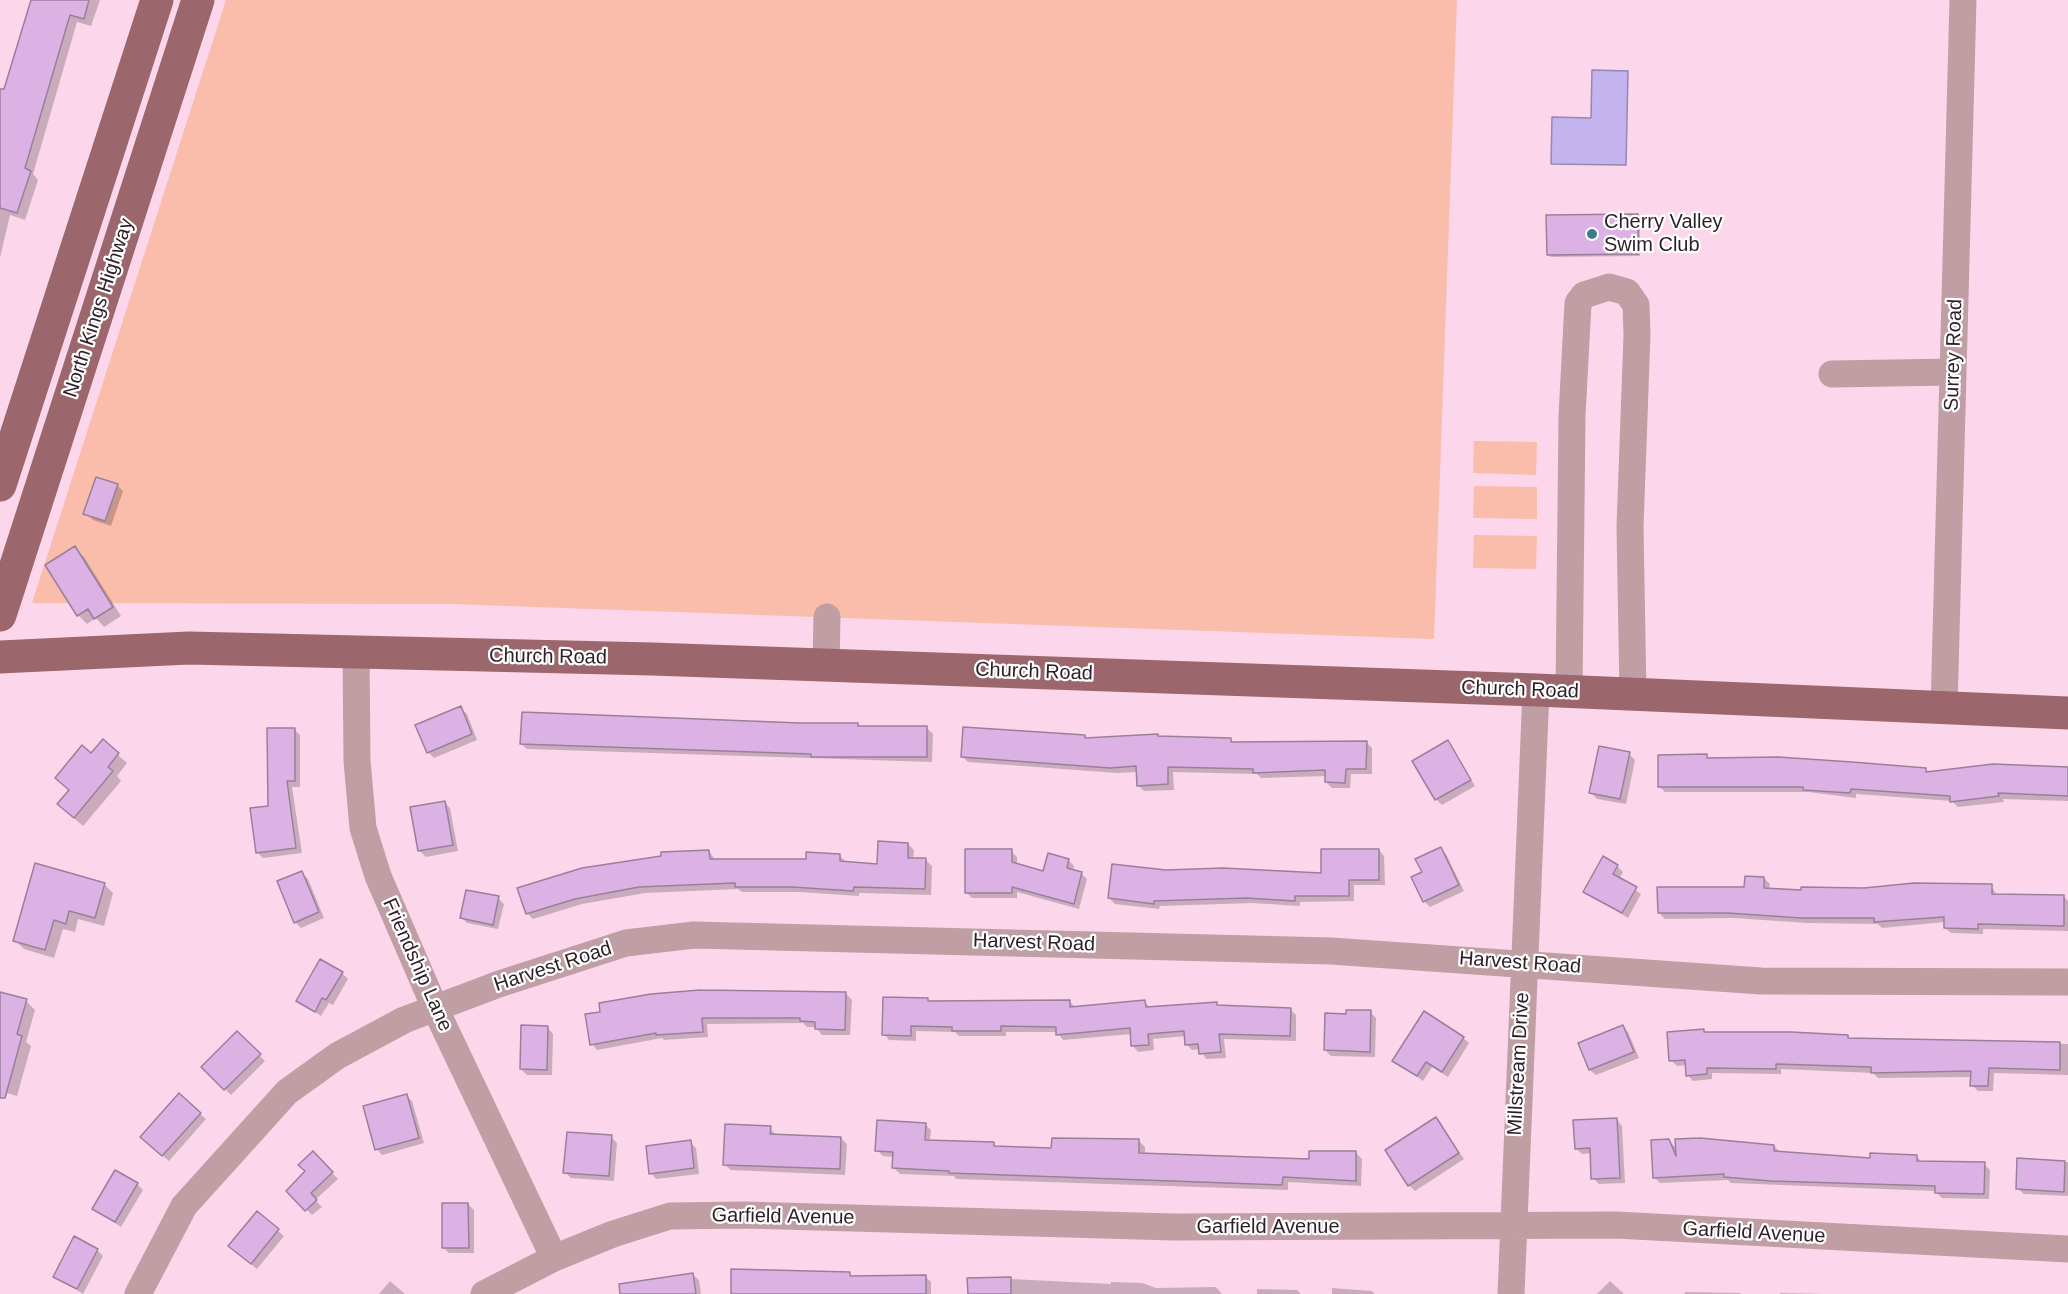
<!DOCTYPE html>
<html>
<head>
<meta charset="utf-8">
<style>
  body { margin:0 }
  canvas { display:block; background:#fcd6ea }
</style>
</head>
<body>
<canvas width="2068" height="1294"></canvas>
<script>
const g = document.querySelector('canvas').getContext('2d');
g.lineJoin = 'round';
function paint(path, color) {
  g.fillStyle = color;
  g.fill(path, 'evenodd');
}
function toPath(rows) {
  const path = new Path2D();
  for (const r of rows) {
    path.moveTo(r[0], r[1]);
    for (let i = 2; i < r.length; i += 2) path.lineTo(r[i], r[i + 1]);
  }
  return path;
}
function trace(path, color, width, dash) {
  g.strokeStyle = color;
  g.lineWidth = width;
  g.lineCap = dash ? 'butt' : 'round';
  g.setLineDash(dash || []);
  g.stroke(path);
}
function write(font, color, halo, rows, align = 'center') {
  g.font = font + ' Helvetica,sans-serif';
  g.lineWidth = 4.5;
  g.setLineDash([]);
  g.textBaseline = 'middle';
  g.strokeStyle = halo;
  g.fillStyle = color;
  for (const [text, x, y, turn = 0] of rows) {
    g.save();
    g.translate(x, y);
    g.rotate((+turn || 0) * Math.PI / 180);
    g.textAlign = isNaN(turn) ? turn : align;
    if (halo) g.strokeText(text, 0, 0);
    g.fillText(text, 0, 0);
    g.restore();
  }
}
paint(toPath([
  [226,0,1457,0,1434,639,451,604,32,603],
  [1474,441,1537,442,1536,475,1473,473],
  [1474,486,1537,487,1537,519,1473,518],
  [1474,535,1537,536,1536,569,1473,568]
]), '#fabcab');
const water = toPath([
  [1592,70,1628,71,1626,165,1551,164,1552,117,1591,118,1592,70]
]);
paint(water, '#c3b4ef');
trace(water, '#9687b3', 1.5);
paint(toPath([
  [32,0,100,0,91,26,77,22,33,174,38,180,25,220,10,215,0,258,0,90,5,91],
  [1637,215,1640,218,1640,256,1551,257,1548,254],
  [117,485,123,491,111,526,93,520,87,514],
  [75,548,84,557,121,616,104,627,96,618,87,624,78,615],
  [461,708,467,714,477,740,434,758,428,752],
  [857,725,861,728,927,728,933,734,932,762,527,749,521,744],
  [294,729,300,735,300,787,292,787,302,853,263,858,258,853],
  [1157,735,1160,738,1230,740,1234,744,1366,742,1372,748,1372,774,1351,774,1350,788,1332,788,1326,782,1326,776,1261,778,1257,774,1173,772,1174,790,1144,791,1138,785,1138,772,1117,773,968,762,962,756,1084,737,1087,739],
  [103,742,127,763,117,776,121,781,83,826,68,813,71,791,91,756],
  [1448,742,1475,786,1442,805,1436,799],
  [1629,754,1635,760,1626,804,1597,799,1591,793],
  [1660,756,1852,763,1926,769,1929,773,2068,769,2068,801,2003,799,2004,802,1958,807,1952,801,1856,794,1856,798,1808,792,1665,792,1659,786],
  [444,802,450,808,458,851,426,857,420,851],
  [908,844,914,850,913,859,926,860,932,866,931,895,859,893,859,896,799,892,742,892,738,889,645,893,582,904,533,919,527,913,709,851,715,860,807,861,840,856,846,862,878,866],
  [1441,849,1446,854,1464,891,1430,907,1424,901],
  [1379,850,1384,856,1385,885,1354,885,1354,901,1300,902,1300,906,1253,903,1160,906,1159,909,1115,904,1109,898,1166,872,1323,875],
  [1011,851,1017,857,1017,865,1044,872,1068,860,1074,866,1073,871,1081,873,1087,879,1079,909,1017,892,1017,898,972,898,966,892],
  [1617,866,1623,872,1619,879,1641,894,1628,918,1585,891],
  [302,873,308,879,324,918,301,928,295,922],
  [1764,878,1770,884,1769,889,1802,891,1991,886,1997,895,2064,897,2068,901,2068,931,1983,929,1983,934,1951,933,1945,928,1945,922,1882,928,1878,924,1807,923,1734,918,1665,919,1659,913,1746,888],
  [104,884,113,893,104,926,78,919,75,932,63,929,54,958,24,949,15,940],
  [498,898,504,904,498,929,467,923,461,917],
  [342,973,348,979,333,1005,329,1003,321,1016,298,1001],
  [0,994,26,1001,35,1010,26,1042,31,1046,17,1096,0,1091],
  [846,994,852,1000,850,1035,822,1035,816,1027,807,1027,803,1023,707,1024,708,1037,664,1040,662,1038,597,1050,592,1044,602,1013],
  [927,1000,930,1002,1069,1001,1075,1007,1145,1002,1150,1008,1216,1004,1219,1007,1290,1009,1296,1015,1296,1041,1224,1039,1226,1058,1206,1059,1200,1049,1192,1050,1186,1044,1186,1036,1153,1039,1154,1050,1138,1052,1133,1046,1132,1034,1063,1040,1057,1032,1006,1032,1006,1036,959,1036,955,1032,916,1031,916,1041,889,1040,884,1034],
  [1370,1012,1376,1018,1375,1057,1331,1056,1325,1050,1326,1014],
  [1623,1027,1628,1032,1639,1058,1596,1075,1590,1070,1580,1044],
  [548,1028,553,1034,552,1075,527,1075,521,1069],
  [1703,1030,1707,1034,1847,1036,1850,1039,2068,1044,2068,1075,1994,1073,1993,1091,1978,1091,1972,1085,1972,1077,1878,1078,1873,1073,1781,1069,1781,1074,1712,1073,1712,1079,1693,1081,1688,1075,1687,1065,1677,1066,1671,1060],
  [237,1033,265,1061,231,1095,203,1067],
  [1463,1038,1469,1043,1448,1077,1432,1067,1423,1081,1394,1061],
  [406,1096,412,1101,424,1143,382,1155,377,1149],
  [200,1114,206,1119,169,1161,148,1143],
  [1436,1119,1464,1159,1415,1191,1409,1185],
  [1617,1120,1622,1126,1625,1183,1599,1184,1593,1178,1592,1153,1582,1154,1576,1148],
  [925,1124,931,1130,930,1141,993,1143,998,1148,1053,1150,1139,1141,1145,1147,1145,1155,1310,1161,1356,1153,1362,1159,1361,1186,1288,1182,1288,1190,956,1179,954,1176,900,1174,894,1168,894,1157,883,1156,877,1150],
  [770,1128,776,1135,841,1138,847,1144,845,1175,731,1170,725,1165],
  [611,1137,617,1143,614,1181,571,1178,565,1172],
  [1669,1141,1677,1149,1774,1146,1780,1152,1872,1159,1916,1156,1923,1163,1984,1164,1990,1170,1989,1199,1942,1198,1935,1191,1731,1183,1728,1180,1660,1183,1654,1177],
  [690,1142,696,1148,699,1174,656,1179,651,1173],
  [313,1153,338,1179,315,1200,322,1207,312,1215,288,1191,307,1171],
  [2019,1160,2068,1162,2068,1196,2024,1194,2018,1189],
  [137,1184,143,1190,121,1227,94,1209],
  [468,1204,474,1210,474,1253,449,1253,443,1247],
  [257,1213,284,1236,257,1269,236,1252],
  [97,1250,103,1256,83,1294,55,1276],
  [849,1274,852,1277,925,1276,931,1282,931,1294,732,1294],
  [693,1275,699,1280,701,1294,654,1294],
  [1011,1279,1111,1284,1111,1282,1142,1283,1156,1288,1216,1287,1222,1294,969,1294],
  [390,1281,405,1294,379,1294],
  [1610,1281,1624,1294,1597,1294],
  [1332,1288,1372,1291,1375,1294,1332,1294],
  [1257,1289,1297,1290,1301,1294,1257,1294],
  [1685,1292,1740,1293,1741,1294,1685,1294],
  [1780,1293,1825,1294,1780,1294]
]), '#0003');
const building = toPath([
  [31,0,89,0,84,19,70,15,25,168,31,171,17,213,0,208,0,89,4,89,31,0],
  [1638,214,1638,254,1547,255,1546,215,1638,214],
  [96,477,118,484,105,521,83,514,96,477],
  [75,546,113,607,94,619,88,609,77,616,45,565,75,546],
  [461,706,472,734,427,753,415,725,461,706],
  [522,712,800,723,858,723,858,726,927,726,927,757,811,757,811,754,520,744,522,712],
  [963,727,1085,735,1085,738,1158,734,1158,736,1231,738,1231,742,1367,741,1366,769,1346,769,1345,783,1325,782,1325,770,1253,773,1253,769,1168,767,1168,784,1137,786,1136,766,1110,768,961,757,963,727],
  [267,728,295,728,295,781,287,781,296,848,256,853,250,808,268,806,267,728],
  [103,739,119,753,108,767,113,771,74,818,57,804,69,790,55,778,82,745,91,753,103,739],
  [1448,740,1471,780,1435,800,1412,761,1448,740],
  [1599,746,1630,752,1620,799,1589,793,1599,746],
  [1707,754,1707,758,1778,757,1852,762,1926,768,1926,772,1993,764,2068,767,2068,796,1998,793,1999,796,1950,802,1950,796,1851,789,1850,793,1803,790,1803,787,1658,787,1658,755,1707,754],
  [445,801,453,845,418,851,410,807,445,801],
  [878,841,908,843,908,858,926,858,925,889,854,887,853,891,792,887,735,887,735,883,639,887,575,899,526,914,517,888,582,868,661,856,661,852,709,850,710,859,806,859,806,852,840,854,840,861,877,864,878,841],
  [1441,847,1459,885,1423,902,1411,877,1422,872,1415,859,1441,847],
  [965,849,1012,849,1012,862,1043,871,1048,853,1069,859,1067,868,1082,872,1074,904,1012,887,1012,893,965,893,965,849],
  [1321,849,1379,849,1379,880,1349,880,1349,896,1295,896,1295,901,1246,898,1154,901,1154,904,1108,898,1112,864,1166,870,1223,868,1321,873,1321,849],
  [1603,856,1618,865,1613,874,1637,887,1622,913,1583,892,1603,856],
  [35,863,105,883,95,918,69,911,66,924,54,920,45,950,13,941,35,863],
  [302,871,319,912,294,923,277,881,302,871],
  [1745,876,1764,877,1764,888,1801,890,1801,887,1864,888,1914,883,1992,884,1992,894,2064,895,2064,926,1978,924,1978,929,1944,928,1944,917,1874,922,1874,918,1801,918,1727,913,1658,913,1657,887,1744,887,1745,876],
  [466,890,499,896,493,925,460,918,466,890],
  [320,959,343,972,326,1000,322,998,315,1012,296,1001,320,959],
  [700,990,846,992,845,1030,815,1029,815,1022,800,1021,800,1018,702,1018,703,1032,656,1035,656,1033,590,1045,585,1014,600,1012,599,1003,651,994,700,990],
  [0,992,27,999,17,1034,22,1036,5,1098,0,1098,0,992],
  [883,997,928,998,928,1001,1070,1000,1070,1007,1145,1000,1146,1007,1217,1002,1217,1005,1291,1008,1290,1036,1219,1034,1221,1052,1199,1054,1198,1044,1185,1045,1184,1031,1148,1034,1149,1045,1131,1046,1130,1028,1056,1035,1056,1027,1001,1026,1001,1031,952,1031,952,1027,911,1026,911,1036,882,1035,883,997],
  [1346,1010,1371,1010,1370,1052,1324,1050,1325,1013,1346,1014,1346,1010],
  [1424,1011,1464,1037,1442,1072,1426,1062,1417,1076,1392,1061,1424,1011],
  [521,1025,548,1026,547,1070,520,1069,521,1025],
  [1623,1025,1634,1052,1589,1070,1578,1043,1623,1025],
  [1704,1029,1704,1032,1791,1032,1848,1035,1848,1038,2060,1042,2060,1070,1989,1068,1988,1086,1970,1086,1971,1071,1871,1073,1871,1067,1776,1064,1776,1069,1707,1068,1707,1074,1686,1076,1685,1060,1669,1061,1667,1032,1704,1029],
  [237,1031,261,1054,224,1090,201,1067,237,1031],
  [179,1093,201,1113,162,1156,140,1137,179,1093],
  [407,1094,419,1138,375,1150,363,1106,407,1094],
  [1436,1117,1459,1153,1408,1186,1385,1150,1436,1117],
  [1617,1118,1620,1178,1591,1179,1590,1148,1575,1149,1573,1120,1617,1118],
  [877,1120,926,1123,925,1140,994,1142,994,1146,1051,1148,1052,1138,1139,1139,1139,1153,1309,1159,1309,1151,1356,1151,1356,1181,1283,1177,1282,1185,949,1173,949,1171,892,1168,893,1152,875,1151,877,1120],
  [725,1124,771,1126,770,1134,841,1137,840,1169,723,1165,725,1124],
  [567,1132,612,1135,609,1176,563,1173,567,1132],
  [1700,1138,1774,1145,1774,1151,1870,1158,1870,1153,1917,1155,1917,1161,1985,1162,1984,1194,1935,1193,1935,1186,1771,1181,1724,1177,1724,1174,1653,1178,1651,1140,1669,1139,1676,1156,1675,1139,1700,1138],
  [691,1140,694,1168,649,1174,646,1146,691,1140],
  [313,1151,333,1172,311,1193,317,1200,305,1211,286,1191,305,1171,298,1165,313,1151],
  [2017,1158,2065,1161,2064,1192,2016,1189,2017,1158],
  [115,1170,138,1183,115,1222,92,1209,115,1170],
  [442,1203,468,1203,469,1248,442,1248,442,1203],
  [257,1211,279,1229,251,1264,228,1246,257,1211],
  [74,1236,98,1249,77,1289,53,1277,74,1236],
  [731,1269,850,1272,850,1276,926,1275,926,1294,731,1294,731,1269],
  [693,1273,696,1294,620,1294,619,1284,693,1273],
  [1011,1277,1011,1294,968,1294,967,1278,1011,1277]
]);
paint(building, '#dcb2e5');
trace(building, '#98809d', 1.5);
trace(toPath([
  [1832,374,1953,372],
  [356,652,357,761,363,828,378,876,435,1008,554,1258],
  [826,665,827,617],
  [1569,691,1572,416,1578,303,1584,295,1609,287,1627,292,1636,305,1637,335,1630,527,1633,694],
  [1944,709,1963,0],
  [138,1294,184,1206,287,1092,337,1056,404,1020,499,984,626,943,694,935,1331,951,1761,981,2068,982],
  [484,1294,554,1258,613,1234,670,1216,745,1215,1174,1227,1616,1225,2068,1249],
  [1511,1294,1536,690]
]), '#bf9fa3', 27);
trace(toPath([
  [0,485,157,0],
  [0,615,198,0],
  [0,657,189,648,652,659,1536,690,2068,713]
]), '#9c666d', 33);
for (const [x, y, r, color] of [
  [1592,234,6,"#3d7c91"]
]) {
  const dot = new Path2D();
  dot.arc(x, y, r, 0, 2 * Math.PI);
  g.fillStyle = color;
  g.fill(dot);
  trace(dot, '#fff', 2);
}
write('20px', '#2d1f27', '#fff', [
  ["Cherry Valley",1604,222],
  ["Swim Club",1604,245]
], 'left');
write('20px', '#2d1f27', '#fff', [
  ["North Kings Highway",99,308,-72],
  ["Surrey Road",1954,355,-88],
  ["Church Road",548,657,1],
  ["Church Road",1034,672,2],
  ["Church Road",1520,690,2],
  ["Harvest Road",1034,943,2],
  ["Harvest Road",1520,963,4],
  ["Friendship Lane",417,965,66],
  ["Harvest Road",553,967,-18],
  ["Millstream Drive",1519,1064,-87],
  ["Garfield Avenue",783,1217,1],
  ["Garfield Avenue",1268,1227],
  ["Garfield Avenue",1754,1233,3]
]);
</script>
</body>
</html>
